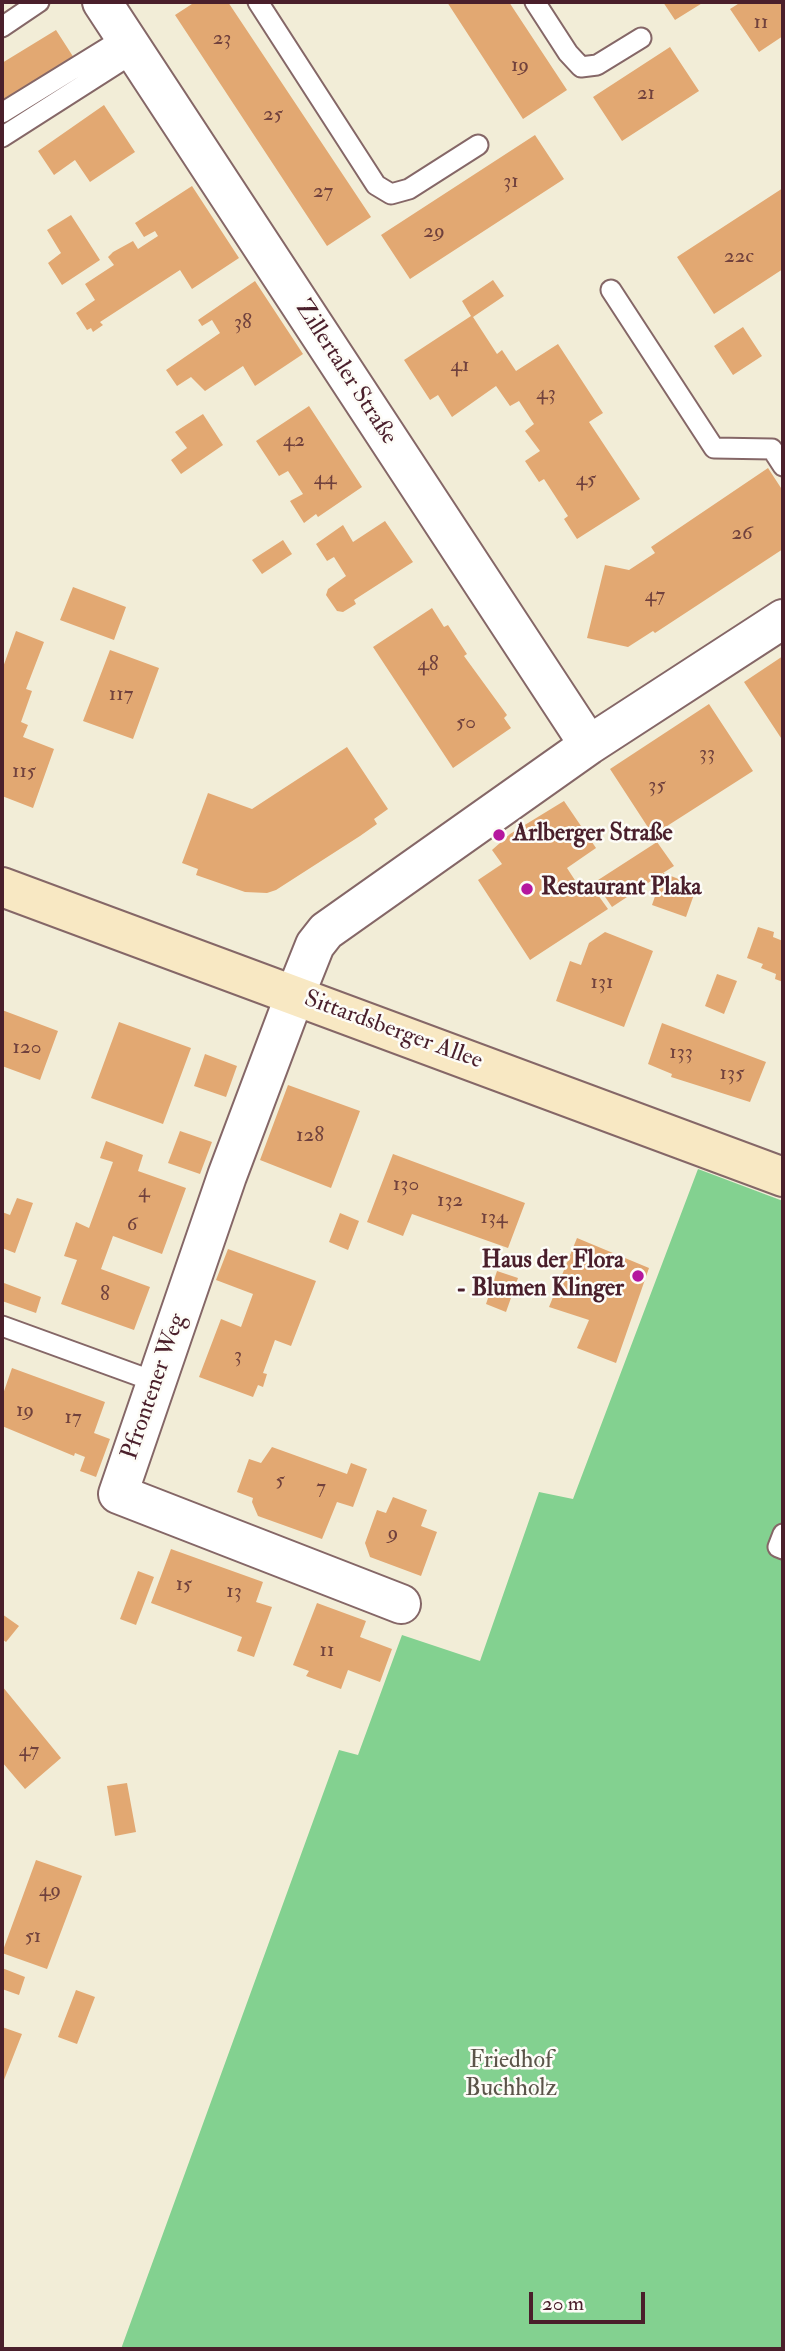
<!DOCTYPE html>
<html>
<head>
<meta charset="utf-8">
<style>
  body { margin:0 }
  #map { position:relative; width:785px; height:2351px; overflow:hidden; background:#f2edd7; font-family:"IM FELL Double Pica",serif }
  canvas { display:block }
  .frame { position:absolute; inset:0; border:4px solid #4a1f2b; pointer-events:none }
  .scale { position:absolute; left:529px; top:2292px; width:116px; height:32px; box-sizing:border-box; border:4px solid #4a1f2b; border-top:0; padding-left:9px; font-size:21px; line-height:24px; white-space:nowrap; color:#4a1f2b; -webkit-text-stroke:5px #fdfcf7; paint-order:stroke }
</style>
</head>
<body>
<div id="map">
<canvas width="785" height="2351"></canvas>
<div class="frame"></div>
<div class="scale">20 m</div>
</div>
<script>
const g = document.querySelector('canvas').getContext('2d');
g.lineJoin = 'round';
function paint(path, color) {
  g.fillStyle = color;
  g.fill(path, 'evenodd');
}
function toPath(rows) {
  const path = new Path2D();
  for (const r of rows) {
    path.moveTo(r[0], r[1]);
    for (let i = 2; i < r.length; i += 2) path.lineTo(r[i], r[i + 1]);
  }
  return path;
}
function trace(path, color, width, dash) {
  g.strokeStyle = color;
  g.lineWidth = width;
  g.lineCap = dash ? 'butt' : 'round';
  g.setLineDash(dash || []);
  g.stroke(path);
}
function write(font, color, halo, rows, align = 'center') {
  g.font = font + ' "IM FELL Double Pica",serif';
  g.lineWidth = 5;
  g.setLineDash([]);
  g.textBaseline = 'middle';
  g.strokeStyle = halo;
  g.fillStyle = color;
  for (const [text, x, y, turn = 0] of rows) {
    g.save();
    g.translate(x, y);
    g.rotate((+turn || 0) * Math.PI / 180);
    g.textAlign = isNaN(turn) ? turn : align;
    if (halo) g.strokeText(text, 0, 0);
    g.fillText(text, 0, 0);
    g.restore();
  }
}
paint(toPath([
  [698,1169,783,1201,783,2349,121,2349,339,1750,358,1755,402,1635,480,1661,539,1492,573,1499]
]), '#83d190');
paint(toPath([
  [195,2,228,2,371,217,327,246,175,15],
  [447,2,509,2,567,90,523,119],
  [663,2,704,2,675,20],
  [741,2,783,2,783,36,759,52,730,9],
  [56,30,74,58,2,102,2,63],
  [670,47,699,91,622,141,593,97],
  [104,105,135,152,90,182,75,160,54,175,38,151],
  [535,135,564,179,410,279,381,235],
  [192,186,239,258,192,289,180,270,100,322,103,325,93,332,91,328,87,330,76,313,95,300,85,284,114,265,108,257,113,252,133,241,138,249,158,236,155,231,144,237,135,223],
  [783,188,783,269,714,314,677,257],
  [71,215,100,260,62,285,48,263,61,253,47,230],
  [493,280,504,296,473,317,497,354,502,350,516,371,558,344,603,413,589,422,640,499,577,539,564,519,568,516,544,479,539,482,525,461,540,451,525,431,534,424,519,401,510,406,496,386,452,417,438,395,430,400,404,360,471,316,462,301],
  [255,281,303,354,255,386,243,366,205,391,191,377,177,386,166,370,220,333,212,320,202,326,198,320],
  [743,327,762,356,733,375,714,346],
  [309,406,362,487,318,517,316,514,304,523,290,501,303,494,288,471,279,476,256,441],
  [203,414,223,445,181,474,171,460,187,448,175,432],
  [768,468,783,491,783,549,655,633,653,631,628,647,587,638,605,565,629,570,655,553,651,547],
  [385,521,413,562,354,600,356,604,343,612,337,611,326,595,328,589,346,576,334,557,327,561,316,544,343,525,353,542],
  [283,540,292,554,262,574,252,560],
  [73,587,126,607,114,640,60,620],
  [432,608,444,627,448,625,467,654,464,656,507,715,504,718,511,728,453,768,373,647],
  [16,631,44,642,26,689,32,691,21,722,28,725,23,737,54,749,33,808,2,796,2,670],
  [110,650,159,668,133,739,83,721],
  [783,656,783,741,744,682],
  [709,704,753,771,653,835,610,769],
  [347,747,388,809,374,819,377,824,360,836,276,890,267,893,245,892,196,875,198,869,182,863,208,793,252,809],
  [564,801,596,848,567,868,584,894,593,888,608,909,530,960,478,880,502,864,492,850,510,834],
  [657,842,674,866,663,873,697,886,686,917,652,905,663,873,612,907,595,882],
  [758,927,774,932,773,937,783,941,783,982,775,979,776,974,761,968,763,964,747,958],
  [605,932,653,951,624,1027,556,1001,570,961,581,965,589,943],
  [717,974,737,981,724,1014,705,1006],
  [2,1010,58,1031,40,1080,2,1066],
  [119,1022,191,1048,163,1124,91,1098],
  [662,1023,766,1062,750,1102,671,1077,672,1074,648,1064],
  [205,1054,237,1066,226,1097,194,1086],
  [288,1085,360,1111,331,1188,260,1160],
  [180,1131,212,1142,200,1174,168,1163],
  [106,1141,143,1155,138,1171,186,1188,162,1254,113,1236,101,1269,150,1287,134,1330,61,1304,77,1260,64,1256,76,1222,89,1228,113,1162,100,1158],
  [393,1154,525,1203,508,1248,412,1214,403,1236,367,1222],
  [17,1198,33,1203,15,1253,2,1248,2,1212,10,1215],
  [340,1213,359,1221,348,1250,329,1242],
  [577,1238,649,1268,616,1363,577,1348,589,1320,549,1307],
  [228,1249,316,1281,291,1346,275,1340,263,1373,267,1374,263,1387,258,1385,253,1397,199,1377,221,1319,241,1327,253,1294,216,1280],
  [497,1271,518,1278,506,1312,486,1304],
  [4,1283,41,1297,36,1313,2,1301],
  [12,1368,105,1402,94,1433,110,1439,96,1477,80,1471,85,1457,75,1453,74,1456,2,1426,2,1397],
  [272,1447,347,1474,351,1463,367,1469,353,1507,337,1502,322,1539,258,1516,252,1502,253,1498,237,1492,249,1459,261,1463],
  [393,1497,427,1510,421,1526,437,1532,421,1576,370,1557,365,1543,377,1510,386,1513],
  [171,1549,263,1582,256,1602,272,1607,254,1657,237,1651,242,1637,151,1603],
  [138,1571,154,1577,136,1625,120,1619],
  [317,1603,366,1621,360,1637,392,1649,380,1682,348,1670,341,1689,306,1676,309,1671,293,1665],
  [2,1614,19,1626,6,1642,2,1639],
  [2,1686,61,1758,25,1789,2,1762],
  [127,1783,136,1832,115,1836,107,1786],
  [36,1860,82,1876,47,1969,2,1953],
  [2,1968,25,1977,19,1995,2,1989],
  [76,1990,95,1997,77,2044,58,2037],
  [2,2027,22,2034,2,2085]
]), '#e2a872');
const lane = toPath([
  [258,2,376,185,391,194,409,189,478,145],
  [535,2,568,53,581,67,597,65,641,38],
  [2,27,39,2],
  [2,113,125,37],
  [2,137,135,52],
  [611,290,714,448,772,449,783,466],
  [2,1326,156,1382],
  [783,1534,778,1547,783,1549]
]);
const street = toPath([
  [102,2,589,745],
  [401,1604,118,1494,227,1176,295,995,315,945,326,931,589,745,783,619]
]);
const secondary = toPath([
  [2,887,783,1177]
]);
trace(lane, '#856767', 23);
trace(street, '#856767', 42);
trace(secondary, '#856767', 42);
trace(lane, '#fff', 19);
trace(street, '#fff', 38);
trace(secondary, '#f8e8c3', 38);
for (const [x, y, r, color] of [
  [499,835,7,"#b5179e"],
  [527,889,7,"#b5179e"],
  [638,1276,7,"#b5179e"]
]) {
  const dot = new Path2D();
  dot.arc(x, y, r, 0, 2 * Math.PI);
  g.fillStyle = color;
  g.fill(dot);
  trace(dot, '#fdfcf7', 2.5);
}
write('21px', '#70413d', null, [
  ["11",761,23],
  ["23",222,39],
  ["19",520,66],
  ["21",646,94],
  ["25",273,115],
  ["31",511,182],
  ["27",323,192],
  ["29",434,232],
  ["22c",739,257],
  ["38",243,323],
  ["41",460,366],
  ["43",546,394],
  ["42",294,441],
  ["44",325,479],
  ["45",586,480],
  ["26",742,534],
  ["47",655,596],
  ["48",428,665],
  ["117",121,695],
  ["50",466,723],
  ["33",707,754],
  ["115",24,772],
  ["35",657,786],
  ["131",602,983],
  ["120",27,1048],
  ["133",681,1053],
  ["135",732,1074],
  ["128",310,1136],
  ["130",406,1185],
  ["4",144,1192],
  ["132",450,1201],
  ["134",494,1218],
  ["6",132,1225],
  ["8",105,1295],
  ["3",238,1356],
  ["19",25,1411],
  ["17",73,1418],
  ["5",280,1481],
  ["7",321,1488],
  ["9",393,1534],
  ["15",184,1585],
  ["13",234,1592],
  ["11",327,1651],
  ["47",29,1751],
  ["49",50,1891],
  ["51",33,1937]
]);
write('24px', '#4a1f2b', '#fdfcf7', [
  ["Zillertaler Straße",345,373,57],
  ["Sittardsberger Allee",393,1031,20],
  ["Pfrontener Weg",155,1387,-71]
]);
write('bold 24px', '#4a1f2b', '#fdfcf7', [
  ["Arlberger Straße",513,835],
  ["Restaurant Plaka",541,889],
  ["Haus der Flora",624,1262,"right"],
  ["- Blumen Klinger",624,1290,"right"]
], 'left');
write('24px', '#5b5449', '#fdfcf7', [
  ["Friedhof",511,2062],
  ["Buchholz",511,2090]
]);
</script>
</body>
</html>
